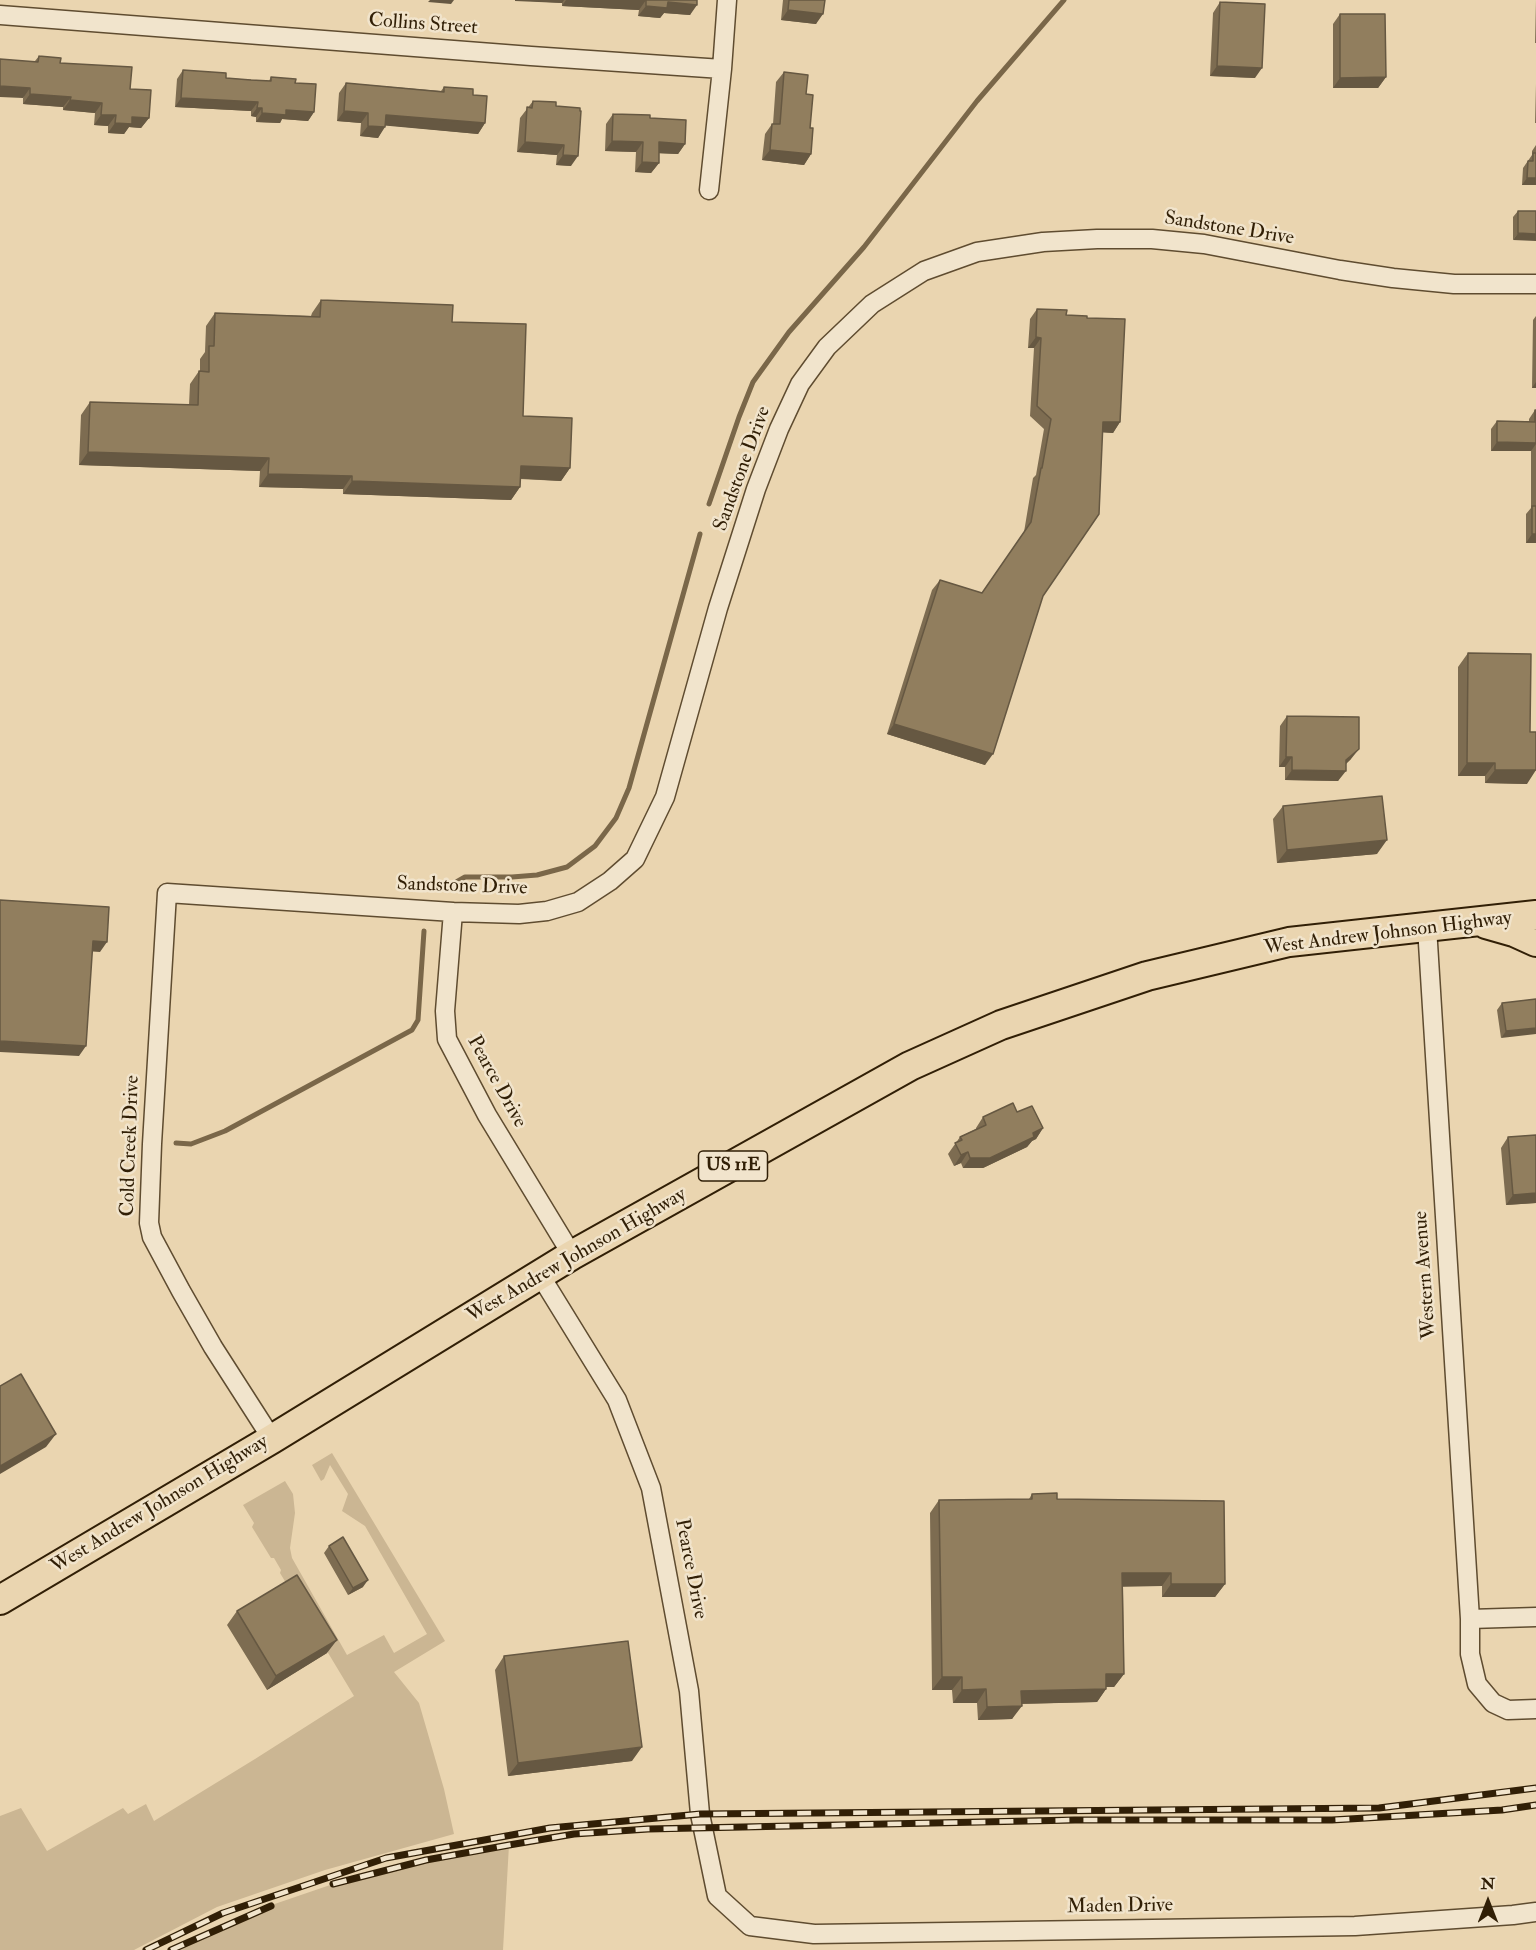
<!DOCTYPE html>
<html>
<head>
<meta charset="utf-8">
<style>
  body { margin:0 }
  #map { position:relative; width:1536px; height:1950px; overflow:hidden; background:#ead5b0; font-family:"IM FELL Double Pica",serif }
  canvas { display:block }
  .north { position:absolute; left:1458px; top:1872px; width:60px; height:60px; -webkit-text-stroke:4px #f1e4cc; paint-order:stroke; rotate:0deg; font-size:16px; font-weight:700; line-height:24px; text-align:center; color:#311f06 }
  .north::after { content:''; display:block; margin:auto; width:21px; height:27px; background:#311f06; clip-path:polygon(50% 0,100% 100%,50% 72%,0 100%) }
</style>
</head>
<body>
<div id="map">
<canvas width="1536" height="1950"></canvas>
<div class="north">N</div>
</div>
<script>
const g = document.querySelector('canvas').getContext('2d');
g.lineJoin = 'round';
function paint(path, color) {
  g.fillStyle = color;
  g.fill(path, 'evenodd');
}
function toPath(rows) {
  const path = new Path2D();
  for (const r of rows) {
    path.moveTo(r[0], r[1]);
    for (let i = 2; i < r.length; i += 2) path.lineTo(r[i], r[i + 1]);
  }
  return path;
}
function trace(path, color, width, dash) {
  g.strokeStyle = color;
  g.lineWidth = width;
  g.lineCap = dash ? 'butt' : 'round';
  g.setLineDash(dash || []);
  g.stroke(path);
}
function write(font, color, halo, rows, align = 'center') {
  g.font = font + ' "IM FELL Double Pica",serif';
  g.lineWidth = 5;
  g.setLineDash([]);
  g.textBaseline = 'middle';
  g.strokeStyle = halo;
  g.fillStyle = color;
  for (const [text, x, y, turn = 0] of rows) {
    g.save();
    g.translate(x, y);
    g.rotate((+turn || 0) * Math.PI / 180);
    g.textAlign = isNaN(turn) ? turn : align;
    if (halo) g.strokeText(text, 0, 0);
    g.fillText(text, 0, 0);
    g.restore();
  }
}
paint(toPath([
  [332,1453,445,1641,394,1672,419,1703,444,1789,454,1834,325,1870,217,1907,134,1950,0,1950,0,1816,21,1808,47,1851,123,1808,128,1814,146,1804,154,1821,255,1759,354,1696,280,1573,281,1570,274,1558,271,1558,252,1527,254,1523,243,1505,285,1481,293,1494,295,1513,290,1548,292,1558,347,1655,384,1635,394,1653,427,1634,365,1526,342,1511,348,1494,330,1465,324,1479,321,1481,312,1465],
  [509,1845,503,1950,171,1950,260,1909,336,1883,426,1860]
]), '#cbb693');
trace(toPath([
  [709,504,739,417,753,382,789,332,864,247,977,101,1064,0],
  [451,885,465,877,512,877,537,875,567,867,595,846,616,818,629,788,700,534],
  [176,1143,191,1144,225,1131,412,1030,418,1020,424,931]
]), '#7a6749', 5);
const minor = toPath([
  [0,15,531,56,722,69,709,190],
  [722,69,727,0],
  [453,912,445,1011,447,1039,487,1115,572,1255],
  [1427,927,1470,1619,1470,1654,1477,1684,1493,1703,1508,1710,1536,1709],
  [540,1275,617,1400,651,1488,689,1691,700,1814,717,1896,750,1926,814,1934,1355,1926,1513,1915,1536,1912],
  [272,1439,213,1347,181,1291,152,1237,149,1223,152,1144,167,893,453,912,519,914,547,911,578,902,610,881,635,859,665,797,718,608,756,489,779,429,800,384,827,347,872,304,924,271,977,252,1043,242,1097,239,1152,239,1204,244,1340,270,1393,278,1454,284,1536,284],
  [1470,1619,1536,1617]
]);
const primary = toPath([
  [1486,924,1514,932,1536,942],
  [0,1600,272,1439,572,1255,910,1066,1001,1025,1147,976,1289,942,1536,915]
]);
trace(minor, '#5f4c30', 21);
trace(primary, '#311f06', 32);
trace(minor, '#f1e4cc', 18);
trace(primary, '#ead5b0', 28);
const rail = toPath([
  [333,1884,426,1860,509,1845,574,1834,648,1829,1075,1820,1332,1820,1502,1810,1536,1805],
  [146,1950,223,1913,386,1858,550,1828,700,1814,1379,1808,1536,1788],
  [171,1950,271,1906]
]);
trace(rail, '#311f06', 7);
trace(rail, '#f1e4cc', 4.5, [14]);
paint(toPath([
  [515,0,697,0,690,15,664,13,660,18,638,16,639,10,562,6,562,3],
  [783,0,825,0,816,24,781,20],
  [1536,0,1536,43,1535,43],
  [1220,2,1255,78,1210,76,1213,13],
  [1340,14,1386,77,1378,88,1333,88,1333,24],
  [39,56,60,63,130,89,149,118,141,128,129,127,124,134,108,133,108,126,94,125,95,113,63,110,63,107,23,104,23,98,35,61],
  [183,70,226,78,269,81,271,77,295,83,314,112,308,121,282,119,280,123,256,122,256,117,251,116,251,111,175,107,177,79],
  [784,72,806,94,810,128,811,154,804,165,762,160,765,134,772,124,773,124,776,82],
  [346,83,441,91,444,87,473,95,485,123,478,134,385,125,378,138,360,136,361,123,337,121,339,93],
  [1536,84,1536,123,1535,123],
  [533,101,556,106,571,166,556,165,557,155,517,152,520,118],
  [613,114,685,144,678,154,659,153,659,163,651,173,635,172,636,152,605,151,606,124],
  [1536,145,1536,185,1522,185,1523,168,1532,155,1532,151],
  [1518,211,1536,211,1513,240,1513,217],
  [321,300,452,322,523,416,570,468,561,481,520,479,520,487,511,500,343,494,343,489,259,487,260,471,79,465,81,415,90,402,189,405,190,384,199,371,200,372,200,359,205,352,206,326,215,313,311,316,312,313],
  [1037,309,1066,315,1120,422,1113,433,1102,432,1043,596,985,765,887,734,932,590,940,580,982,593,1024,532,1033,478,1036,475,1044,429,1030,416,1034,348,1028,348,1030,319],
  [1536,316,1536,388,1532,388,1533,320],
  [1535,410,1536,410,1536,543,1526,543,1526,514,1531,508,1531,451,1491,451,1491,429,1497,421,1529,421,1529,419],
  [1468,653,1527,784,1485,783,1485,776,1458,776,1458,667],
  [1287,716,1351,759,1346,764,1338,781,1285,780,1285,767,1279,767,1280,726],
  [1283,806,1377,854,1277,863,1273,819],
  [1536,999,1501,1038,1497,1010,1502,1003],
  [1017,1112,1043,1128,1036,1139,1032,1141,1027,1147,983,1168,963,1168,961,1163,954,1166,948,1154,960,1137,976,1129,976,1128,983,1117],
  [1536,1135,1536,1203,1506,1205,1501,1148,1508,1137],
  [1032,1494,1057,1499,1225,1584,1215,1597,1162,1597,1162,1586,1123,1586,1124,1674,1114,1687,1106,1687,1106,1689,1097,1702,1021,1704,1012,1719,978,1720,977,1703,953,1703,952,1690,932,1690,930,1513,939,1500,1029,1499],
  [329,1546,363,1587,348,1595,324,1553],
  [237,1611,327,1653,267,1690,227,1625],
  [504,1656,632,1761,508,1776,495,1670]
]), '#7d6c51');
paint(toPath([
  [430,0,454,0,451,4,428,2],
  [515,0,564,0,562,3,515,1],
  [566,0,646,0,639,10,562,6],
  [668,2,697,5,690,15,664,13,660,18,638,16,646,6],
  [788,10,823,14,816,24,781,20],
  [1217,66,1262,68,1255,78,1210,76],
  [1386,77,1378,88,1333,88,1340,78],
  [0,86,30,88,23,98,0,97],
  [30,94,71,97,63,107,23,104],
  [181,98,258,102,251,111,175,107],
  [70,100,102,103,95,113,63,110],
  [257,108,262,108,256,117,251,116],
  [286,110,314,112,308,121,282,119,280,123,256,122,262,113],
  [344,111,368,113,361,123,337,121],
  [101,115,116,115,108,126,94,125],
  [386,115,485,123,478,134,379,125],
  [132,117,149,118,141,128,129,127,124,134,108,133,115,123],
  [368,126,385,127,378,138,360,136],
  [612,141,643,142,636,152,605,151],
  [525,142,564,145,557,155,517,152],
  [659,142,685,144,678,154,652,153],
  [770,150,811,154,804,165,762,160],
  [563,155,578,156,571,166,556,165],
  [642,162,659,163,651,173,635,172],
  [1527,178,1536,178,1536,185,1522,185],
  [1518,233,1536,234,1536,241,1513,240],
  [1036,337,1041,338,1034,348,1028,348],
  [1536,382,1536,388,1532,388],
  [1103,422,1120,422,1113,433,1096,432],
  [1497,442,1536,443,1536,444,1531,451,1491,451],
  [88,452,269,458,260,471,79,465],
  [521,466,570,468,561,481,512,478],
  [268,474,352,476,343,489,259,487],
  [352,481,520,487,511,500,343,494],
  [1532,534,1536,534,1536,543,1526,543],
  [894,724,993,754,985,765,887,734],
  [1359,749,1351,759,1339,770,1346,760],
  [1286,757,1292,757,1285,767,1279,767],
  [1467,763,1495,763,1485,776,1458,776],
  [1292,770,1346,771,1338,781,1285,780],
  [1495,770,1536,770,1527,784,1485,783],
  [1387,840,1377,854,1277,863,1287,850],
  [93,941,107,942,100,952,85,951],
  [1536,1028,1536,1034,1501,1038,1506,1031],
  [0,1041,86,1046,79,1056,0,1052],
  [1043,1128,1036,1139,1032,1141,1027,1147,983,1168,963,1168,970,1158],
  [968,1152,961,1163,954,1166,961,1155],
  [1536,1193,1536,1203,1506,1205,1513,1195],
  [56,1434,46,1447,0,1474,0,1466],
  [1122,1573,1171,1573,1162,1586,1113,1587],
  [368,1580,363,1587,348,1595,353,1588],
  [1171,1584,1225,1584,1215,1597,1162,1597],
  [337,1640,327,1653,267,1690,276,1676],
  [1106,1674,1124,1674,1114,1687,1097,1687],
  [942,1677,962,1677,952,1690,932,1690],
  [986,1689,977,1703,953,1703,962,1690],
  [1106,1689,1097,1702,1012,1704,1021,1691],
  [1022,1706,1012,1719,978,1720,987,1707],
  [642,1747,632,1761,508,1776,518,1763]
]), '#665842');
const building = toPath([
  [646,0,697,0,697,5,668,2,667,8,646,6,646,0],
  [789,0,825,0,823,14,788,10,789,0],
  [1220,2,1265,4,1262,68,1217,66,1220,2],
  [1340,14,1385,14,1386,77,1340,78,1340,14],
  [39,56,61,58,60,63,132,67,130,89,151,90,149,118,132,117,132,124,115,123,116,115,101,115,102,103,70,100,71,97,30,94,30,88,0,86,0,59,38,62,39,56],
  [183,70,226,73,226,78,251,80,271,81,271,77,296,79,295,83,316,84,314,112,286,110,286,115,262,113,262,108,257,108,258,102,181,98,183,70],
  [784,72,808,75,806,94,813,95,810,128,813,128,811,154,770,150,772,124,780,124,784,72],
  [346,83,444,92,444,87,473,89,473,95,487,96,485,123,386,115,385,127,368,126,368,113,344,111,346,83],
  [533,101,556,102,556,106,580,108,580,111,581,111,578,156,563,155,564,145,525,142,527,107,532,108,533,101],
  [613,114,650,115,650,118,686,120,685,144,659,142,659,163,642,162,643,142,612,141,613,114],
  [1533,153,1536,153,1536,178,1527,178,1528,161,1533,161,1533,153],
  [1518,211,1536,211,1536,234,1518,233,1518,211],
  [321,300,453,305,452,322,526,324,523,416,572,418,570,468,521,466,520,487,352,481,352,476,268,474,269,458,88,452,90,402,198,405,199,371,209,372,209,346,214,346,215,313,320,317,321,300],
  [1037,309,1067,310,1066,315,1087,316,1087,318,1125,319,1120,422,1103,422,1099,514,1043,596,993,754,894,724,940,580,982,593,1031,522,1041,468,1042,468,1051,419,1037,406,1041,338,1036,337,1037,309],
  [1535,410,1536,410,1536,443,1497,442,1497,421,1535,422,1535,410],
  [1532,506,1536,506,1536,534,1532,534,1532,506],
  [1468,653,1531,654,1530,732,1536,732,1536,770,1495,770,1495,763,1467,763,1468,653],
  [1287,716,1359,717,1359,749,1346,760,1346,771,1292,770,1292,757,1286,757,1287,716],
  [1382,796,1387,840,1287,850,1283,806,1382,796],
  [0,900,109,907,107,942,93,941,86,1046,0,1041,0,900],
  [1536,999,1536,1028,1506,1031,1502,1003,1536,999],
  [1013,1103,1017,1112,1032,1106,1043,1128,1033,1133,1034,1137,990,1158,970,1158,968,1152,961,1155,955,1143,962,1140,960,1137,986,1125,983,1117,1013,1103],
  [1536,1135,1536,1193,1513,1195,1508,1137,1536,1135],
  [21,1374,56,1434,0,1466,0,1386,21,1374],
  [1057,1493,1057,1499,1224,1501,1225,1584,1171,1584,1171,1573,1122,1573,1124,1674,1106,1674,1106,1689,1021,1691,1022,1706,987,1707,986,1689,962,1690,962,1677,942,1677,939,1500,1032,1499,1032,1494,1057,1493],
  [343,1537,368,1580,353,1588,329,1546,343,1537],
  [297,1575,337,1640,276,1676,237,1611,297,1575],
  [628,1641,642,1747,518,1763,504,1656,628,1641]
]);
paint(building, '#917e5e');
trace(building, '#665842', 1.5);
for (const [x, y, w] of [
  [733,1166,69]
]) {
  const box = new Path2D();
  box.roundRect(x - w / 2, y - 15, w, 30, 4.5);
  g.fillStyle = '#f1e4cc';
  g.fill(box);
  trace(box, '#311f06', 1.5);
}
write('bold 18px', '#311f06', null, [
  ["US 11E",733,1166]
]);
write('20px', '#311f06', '#f1e4cc', [
  ["Collins Street",423,25,4],
  ["Sandstone Drive",1229,229,9],
  ["Sandstone Drive",743,469,-70],
  ["Sandstone Drive",462,887,2],
  ["West Andrew Johnson Highway",1388,934,-7],
  ["Pearce Drive",496,1082,61],
  ["Cold Creek Drive",131,1146,-88],
  ["West Andrew Johnson Highway",577,1256,-30],
  ["Western Avenue",1426,1275,-94],
  ["West Andrew Johnson Highway",160,1505,-31],
  ["Pearce Drive",690,1569,79],
  ["Maden Drive",1120,1907,-1]
]);
</script>
</body>
</html>
